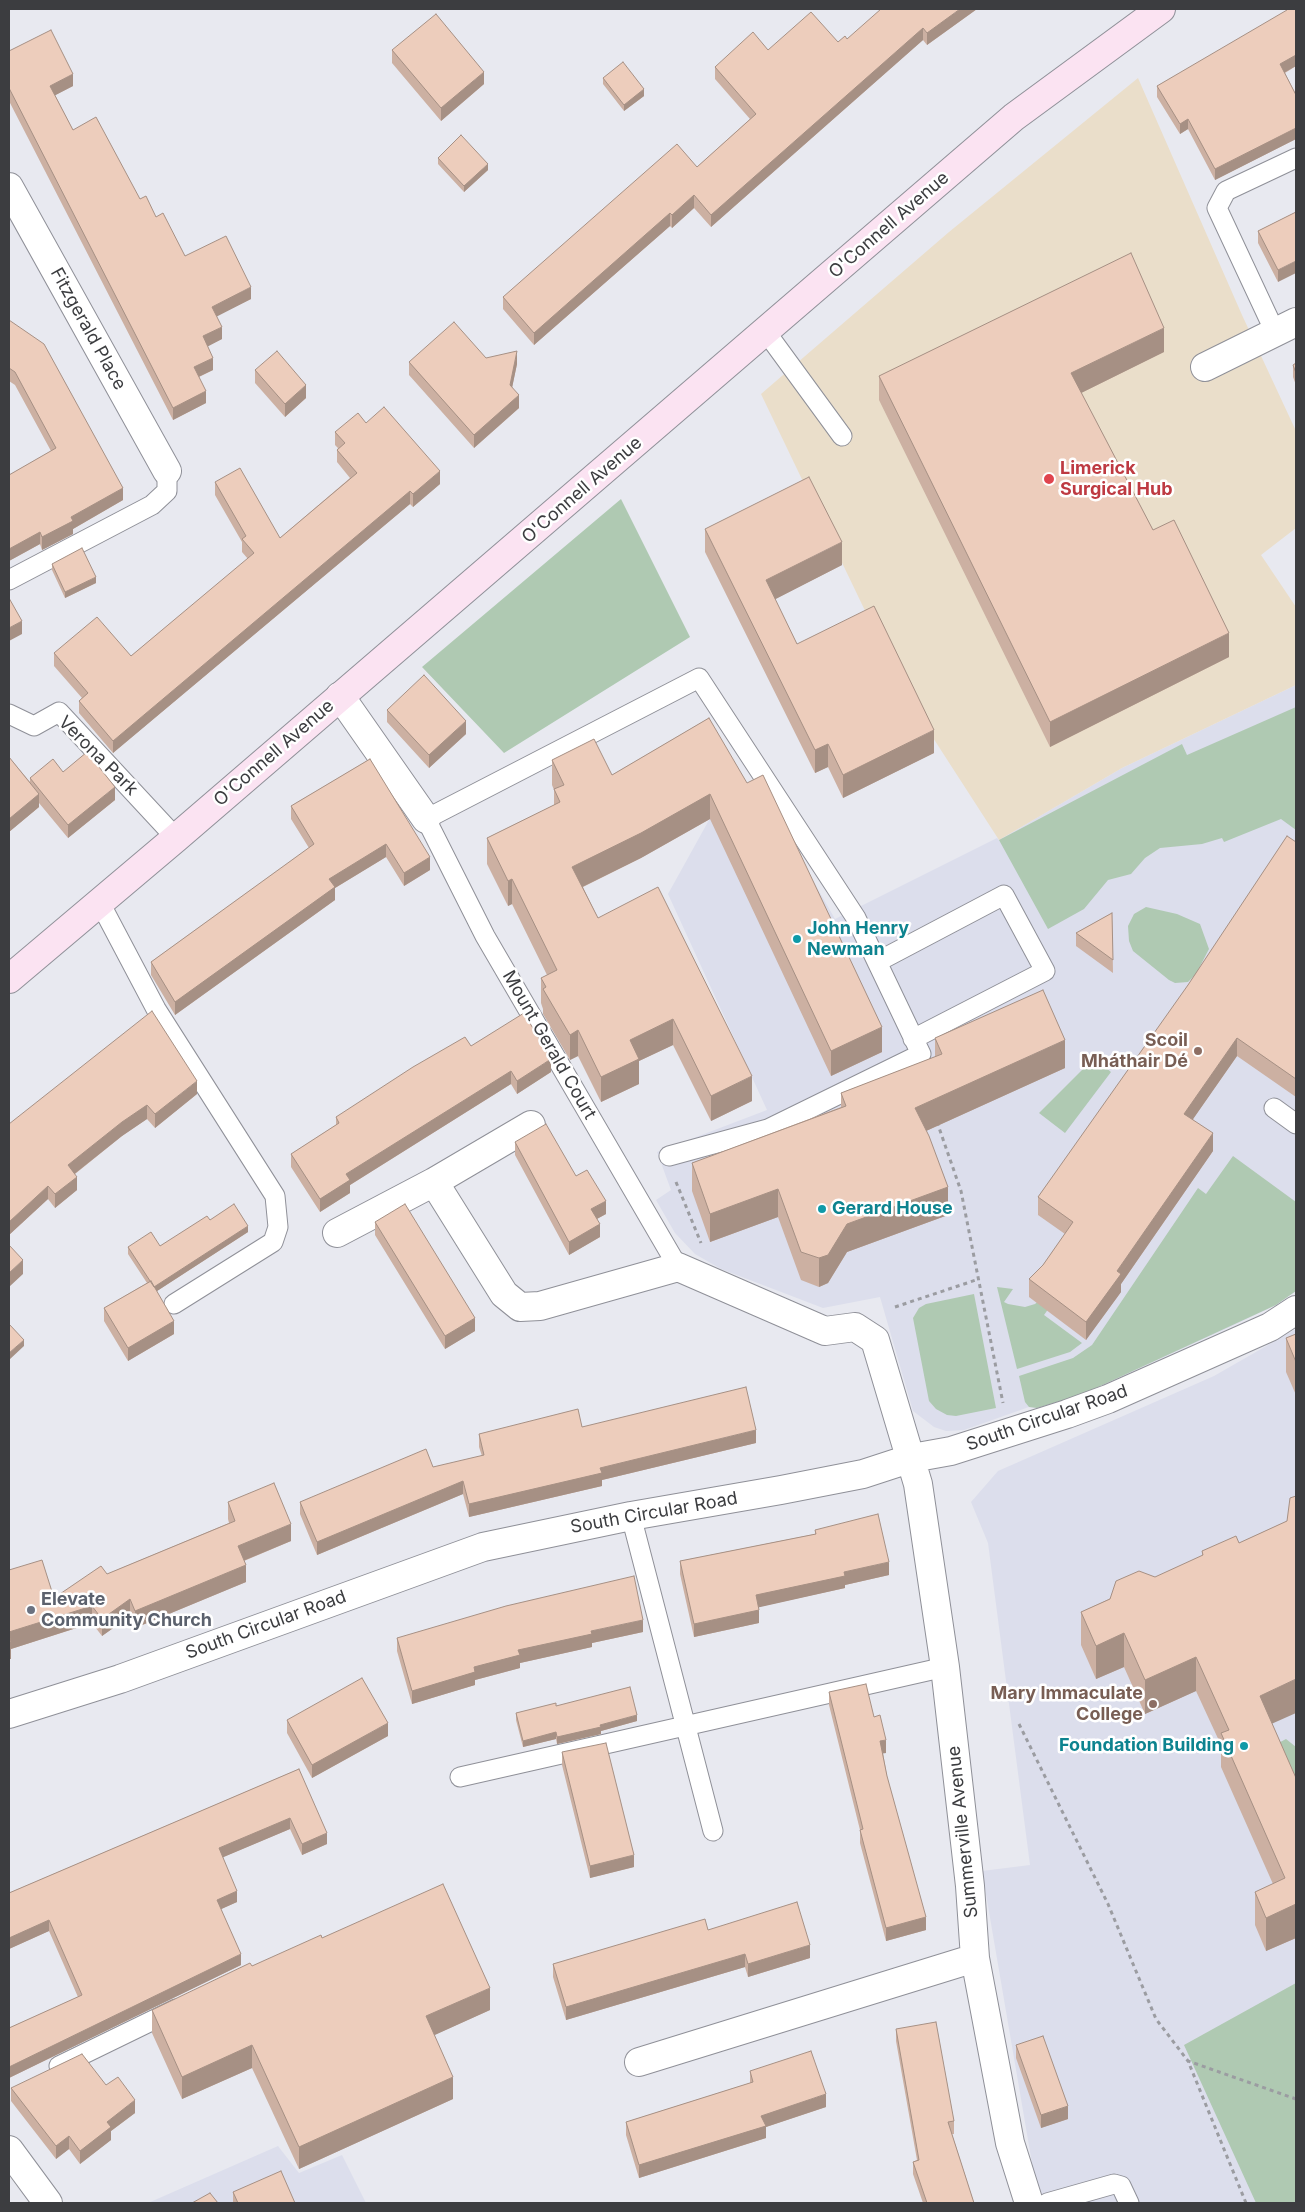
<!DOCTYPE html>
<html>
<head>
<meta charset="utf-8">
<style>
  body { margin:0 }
  #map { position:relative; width:1305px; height:2212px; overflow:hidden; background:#e8e9f0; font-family:Inter,sans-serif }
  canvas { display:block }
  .frame { position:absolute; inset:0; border:10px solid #3c3d40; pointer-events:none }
</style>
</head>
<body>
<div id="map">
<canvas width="1305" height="2212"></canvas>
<div class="frame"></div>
</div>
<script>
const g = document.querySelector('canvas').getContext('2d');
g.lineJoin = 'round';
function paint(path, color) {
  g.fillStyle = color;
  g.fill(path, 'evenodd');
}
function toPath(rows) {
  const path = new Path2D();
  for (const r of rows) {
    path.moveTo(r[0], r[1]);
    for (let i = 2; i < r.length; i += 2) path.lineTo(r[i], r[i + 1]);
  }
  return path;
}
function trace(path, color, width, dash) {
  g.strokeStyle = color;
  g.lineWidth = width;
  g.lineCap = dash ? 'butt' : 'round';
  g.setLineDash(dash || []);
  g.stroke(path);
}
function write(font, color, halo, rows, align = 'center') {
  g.font = font + ' Inter,sans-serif';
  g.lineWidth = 5;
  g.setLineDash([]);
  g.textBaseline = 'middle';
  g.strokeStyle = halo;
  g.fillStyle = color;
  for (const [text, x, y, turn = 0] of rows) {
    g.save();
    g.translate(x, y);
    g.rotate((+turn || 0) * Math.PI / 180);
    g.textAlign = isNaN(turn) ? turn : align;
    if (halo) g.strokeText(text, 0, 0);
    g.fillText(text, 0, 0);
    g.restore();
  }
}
paint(toPath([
  [1296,685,1296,1291,1276,1305,1230,1327,1083,1394,1037,1408,1029,1407,964,1430,946,1431,934,1427,913,1411,880,1297,823,1308,721,1269,695,1254,675,1233,656,1200,671,1190,657,1152,767,1110,668,894,709,820,760,788,835,919,997,838,999,840,1122,768],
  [1296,1329,1296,2203,1045,2203,1033,2169,982,1871,1030,1865,988,1543,971,1502,998,1471,1214,1376],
  [278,2146,299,2173,342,2155,366,2203,148,2203]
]), '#dcdeec');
paint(toPath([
  [1138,78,1242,315,1296,431,1296,528,1261,555,1296,607,1296,685,1122,768,999,840,906,696,761,394,949,232]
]), '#eadeca');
paint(toPath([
  [621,499,690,637,504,753,422,667],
  [1296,707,1296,830,1281,819,1224,842,1222,838,1202,844,1160,848,1145,858,1131,874,1108,880,1084,909,1048,929,999,840,1182,744,1187,755],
  [1146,907,1177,914,1200,924,1209,949,1196,974,1188,982,1175,983,1169,980,1133,951,1129,941,1128,926,1134,914],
  [1094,1058,1111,1072,1065,1133,1039,1113],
  [1233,1156,1296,1202,1296,1291,1276,1305,1083,1394,1037,1408,1029,1407,1025,1402,1019,1376,1073,1358,1092,1345,1198,1188,1206,1194],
  [1083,1260,1044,1315,1082,1343,1070,1352,1017,1369,997,1287,1013,1289,1004,1302,1008,1304,1025,1307,1035,1304],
  [974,1294,996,1408,956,1416,947,1415,936,1409,929,1401,913,1318,919,1308,926,1304],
  [1286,1739,1296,1747,1296,1801,1271,1747],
  [1296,1983,1296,2203,1256,2203,1184,2045]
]), '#afc9b2');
const service = toPath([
  [766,332,842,436],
  [1275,332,1217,208,1226,191,1296,158],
  [9,580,152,505,167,491,167,471],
  [9,714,34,726,59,712,176,838],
  [99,901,156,1009,275,1196,278,1227,273,1242,174,1304],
  [877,962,1004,895,1045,971,913,1039],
  [1274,1108,1296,1124],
  [669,1156,768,1129,921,1054,856,918,699,678,426,819,485,936,678,1267],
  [631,1516,713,1831],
  [460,1777,945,1667],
  [59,2066,176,2009],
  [1047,2203,1114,2184,1121,2186,1129,2203]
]);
const minor = toPath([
  [9,187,167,471],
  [1205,367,1296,322],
  [340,696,426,819],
  [531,1125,434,1182,504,1294,520,1307,540,1306,678,1267,825,1331,855,1327,875,1340,918,1484,945,1667,970,1886,975,1958,1010,2143,1029,2203],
  [337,1233,434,1182],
  [9,1714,120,1679,483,1547,631,1516,781,1490,863,1474,912,1458,951,1451,1067,1414,1108,1399,1270,1327,1296,1310],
  [639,2062,975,1958],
  [9,2150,48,2203]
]);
const secondary = toPath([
  [9,979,176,838,1014,117,1161,9]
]);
trace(service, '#8f9098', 21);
trace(minor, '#8f9098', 30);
trace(secondary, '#8f9098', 30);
trace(toPath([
  [937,1122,961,1191,1003,1403],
  [676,1182,701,1243],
  [895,1307,979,1279],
  [1019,1724,1108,1904,1156,2019,1188,2061],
  [1246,2203,1188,2061,1296,2099]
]), '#9b9ca1', 3, [4, 4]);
trace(service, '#fff', 19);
trace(minor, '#fff', 28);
trace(secondary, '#fbe3f2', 28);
paint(toPath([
  [977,9,927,45,923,40,711,227,694,208,672,228,670,226,534,345,503,309,503,297,697,167,750,119,715,79,715,67,768,50,838,42,847,39],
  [1296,9,1296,66,1285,73,1296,95,1296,139,1215,180,1188,129,1180,134,1157,97,1157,86],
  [392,50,484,84,441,121,392,63],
  [9,51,73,86,55,95,73,130,140,199,156,217,185,256,251,299,216,316,222,339,207,346,213,370,199,377,206,403,173,420,9,101],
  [603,78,644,96,624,111,603,84],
  [438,158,488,170,464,192,438,164],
  [1296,212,1278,282,1258,243,1258,231],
  [9,320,123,500,73,529,73,534,42,550,40,544,9,561,9,475,51,451,15,385,9,381],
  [1164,352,1081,393,1153,530,1229,657,1050,747,879,400,879,376],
  [409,362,517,364,512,387,519,408,474,448,409,375],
  [1296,363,1296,385,1293,377,1293,365],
  [255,370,306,398,285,417,255,383],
  [366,423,440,484,413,507,410,504,113,753,79,713,79,701,82,698,54,666,54,653,131,656,248,559,242,552,242,542,215,495,215,482,280,538,350,478,337,462,337,450,338,448,335,445,335,432],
  [705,529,842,565,775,599,797,644,934,753,843,798,828,767,815,773,705,552],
  [52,564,96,583,65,598,52,570],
  [387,710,466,734,429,768,387,722],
  [709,718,882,1052,831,1076,710,819,641,858,583,887,598,918,752,1101,711,1121,673,1045,639,1061,639,1084,601,1102,578,1056,570,1060,543,1014,543,1009,541,1003,541,978,547,975,512,904,508,906,487,864,487,838,554,805,554,790,552,785,552,760,612,775],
  [9,757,30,782,30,778,63,772,115,800,68,838,39,803,39,807,9,832],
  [370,759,430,870,404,886,386,857,335,888,335,900,175,1015,151,975,151,962,309,848,291,819,291,806],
  [1296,842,1296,1097,1237,1056,1193,1119,1213,1151,1121,1284,1121,1292,1086,1340,1029,1297,1029,1279,1043,1265,1065,1234,1038,1215,1038,1197],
  [1112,913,1113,973,1076,946,1076,933],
  [935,1038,1065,1068,926,1131,948,1215,847,1252,828,1283,819,1287,801,1280,778,1217,710,1242,692,1191,692,1163,841,1107,841,1093,935,1057],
  [471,1046,551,1072,517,1094,511,1084,350,1185,350,1193,320,1212,291,1167,291,1154,336,1125,336,1117],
  [197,1094,155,1128,147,1119,122,1136,75,1174,77,1190,55,1208,48,1199,9,1235,9,1124],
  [515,1142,606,1214,597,1219,600,1237,569,1255,515,1155],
  [210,1220,248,1232,157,1291,174,1334,128,1361,104,1321,104,1308,147,1283,128,1254,128,1247,160,1246],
  [375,1222,475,1331,445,1349,375,1235],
  [1296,1334,1296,1395,1286,1372,1286,1338],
  [582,1427,756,1443,602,1480,602,1486,469,1517,463,1494,317,1555,300,1514,300,1502,482,1456,479,1447,479,1434],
  [228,1502,291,1541,244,1561,246,1582,135,1628,130,1616,102,1636,92,1623,11,1649,11,1659,9,1659,9,1570,54,1598,107,1574,229,1523,228,1519],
  [1287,1521,1272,1724,1296,1778,1296,1938,1266,1951,1255,1925,1255,1892,1273,1884,1221,1767,1221,1745,1196,1691,1145,1714,1124,1667,1096,1679,1081,1645,1081,1612,1202,1556,1202,1551,1239,1543],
  [815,1530,889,1575,845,1585,845,1588,758,1607,759,1623,694,1637,680,1574,680,1561,815,1534],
  [643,1632,592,1643,592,1647,520,1663,520,1668,475,1680,475,1685,412,1704,397,1651,397,1638],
  [829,1692,874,1717,886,1753,883,1753,887,1776,926,1930,886,1941,860,1843,860,1830,829,1705],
  [556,1706,637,1721,601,1731,601,1734,557,1744,556,1739,523,1747,516,1720,516,1713],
  [287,1720,388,1736,312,1778,287,1733],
  [562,1752,634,1867,590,1878,562,1765],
  [299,1769,327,1844,302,1855,290,1829,223,1857,237,1902,221,1909,241,1965,9,2078,9,2028,78,1997,49,1931,9,1949,9,1893],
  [708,1930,810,1958,748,1977,745,1967,566,2020,553,1977,553,1964],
  [322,1938,490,2010,434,2035,453,2099,299,2169,252,2068,182,2099,152,2033,152,2010,252,1966],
  [896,2029,954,2121,954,2134,952,2134,974,2203,923,2203,913,2174,913,2162,917,2160,896,2041],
  [1016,2045,1068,2119,1041,2128,1016,2058],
  [750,2071,826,2107,766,2127,766,2138,639,2178,626,2135,626,2122,750,2083],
  [106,2085,135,2113,111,2131,111,2140,80,2164,69,2149,56,2159,11,2101,11,2088],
  [233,2192,295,2203,233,2203]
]), '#ccb0a2');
paint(toPath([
  [960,9,977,9,927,45,927,33],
  [923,28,923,40,711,227,711,215],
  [1296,55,1296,66,1280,75,1280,64],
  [484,72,484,84,441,121,441,108],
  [73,74,73,86,50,98,50,86],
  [644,89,644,96,624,111,624,105],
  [1188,119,1188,129,1180,134,1180,124],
  [1296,128,1296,139,1215,180,1215,169],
  [488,164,488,170,464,192,464,186],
  [694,195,694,208,672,228,672,215],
  [670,213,670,226,534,345,534,333],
  [1296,261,1296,273,1278,282,1278,270],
  [251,287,251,299,212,319,212,307],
  [222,327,222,339,203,349,203,336],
  [1164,328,1164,352,1071,398,1071,373],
  [517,351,517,364,510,398,510,385],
  [213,358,213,370,194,379,194,367],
  [306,385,306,398,285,417,285,404],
  [206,391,206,403,173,420,173,408],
  [519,395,519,408,474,448,474,435],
  [440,471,440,484,413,507,413,494],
  [123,488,123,500,73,529,73,534,42,550,42,537,71,517],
  [410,491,410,504,113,753,113,741],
  [40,532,40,544,9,561,9,549],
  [842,542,842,565,766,604,766,580],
  [96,577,96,583,65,598,65,592],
  [22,621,22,634,9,641,9,628],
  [1229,633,1229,657,1050,747,1050,722],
  [466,721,466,734,429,768,429,755],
  [934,730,934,753,843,798,843,775],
  [828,744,828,767,815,773,815,750],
  [115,787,115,800,68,838,68,825],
  [39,794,39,807,9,832,9,819],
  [710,794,710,819,641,858,572,892,572,867],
  [386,844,386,857,335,888,335,900,175,1015,175,1002,329,879],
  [430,857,430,870,404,886,404,873],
  [512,879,512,904,508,906,508,881],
  [673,1019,673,1045,639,1061,639,1084,601,1102,601,1077,630,1040],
  [882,1027,882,1052,831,1076,831,1051],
  [578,1030,578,1056,570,1060,570,1035],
  [1237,1038,1237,1056,1184,1132,1184,1114],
  [1065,1040,1065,1068,915,1136,915,1108],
  [551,1059,551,1072,517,1094,517,1081],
  [511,1071,511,1084,350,1185,350,1193,320,1212,320,1199,346,1174],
  [752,1076,752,1101,711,1121,711,1096],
  [197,1081,197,1094,155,1128,155,1114],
  [147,1105,147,1119,122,1136,68,1179,68,1165,122,1122],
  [1213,1133,1213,1151,1121,1284,1121,1292,1086,1340,1086,1322,1117,1271],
  [77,1177,77,1190,55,1208,55,1194],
  [48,1186,48,1199,9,1235,9,1222],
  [948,1187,948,1215,847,1252,828,1283,819,1287,819,1258,847,1224],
  [778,1189,778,1217,710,1242,710,1214],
  [606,1201,606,1214,591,1222,591,1209],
  [600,1224,600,1237,569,1255,569,1242],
  [248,1226,248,1232,154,1293,154,1287],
  [23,1260,23,1274,9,1287,9,1273],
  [475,1318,475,1331,445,1349,445,1336],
  [174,1321,174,1334,128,1361,128,1348],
  [24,1340,24,1346,9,1360,9,1353],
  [756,1430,756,1443,602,1480,602,1486,469,1517,469,1504,600,1468],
  [463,1481,463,1494,317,1555,317,1542],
  [291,1524,291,1541,238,1563,238,1546],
  [889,1562,889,1575,845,1585,845,1588,756,1608,756,1595,844,1572],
  [246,1565,246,1582,135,1628,135,1611],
  [130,1599,130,1616,102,1636,102,1619],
  [92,1606,92,1623,11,1649,11,1659,9,1659,9,1632],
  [759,1610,759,1623,694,1637,694,1624],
  [643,1620,643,1632,592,1643,592,1647,520,1663,520,1668,475,1680,475,1685,412,1704,412,1691,518,1650,591,1631],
  [1124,1633,1124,1667,1096,1679,1096,1646],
  [1196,1657,1196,1691,1145,1714,1145,1680],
  [1296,1679,1296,1713,1260,1729,1260,1696],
  [637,1715,637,1721,601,1731,601,1734,557,1744,557,1737],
  [388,1723,388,1736,312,1778,312,1765],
  [556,1732,556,1739,523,1747,523,1741],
  [886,1740,886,1753,880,1754,880,1741],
  [290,1818,290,1829,219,1859,219,1848],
  [327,1833,327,1844,302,1855,302,1844],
  [634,1855,634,1867,590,1878,590,1866],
  [237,1891,237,1902,217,1911,217,1900],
  [1296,1904,1296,1938,1266,1951,1266,1918],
  [926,1917,926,1930,886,1941,886,1928],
  [49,1920,49,1931,9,1949,9,1938],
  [810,1945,810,1958,748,1977,748,1964],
  [241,1954,241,1965,9,2078,9,2067],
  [745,1954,745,1967,566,2020,566,2007],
  [490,1988,490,2010,426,2039,426,2016],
  [252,2045,252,2068,182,2099,182,2077],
  [453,2077,453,2099,299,2169,299,2147],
  [826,2094,826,2107,766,2127,766,2138,639,2178,639,2165,761,2116],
  [135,2100,135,2113,111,2131,111,2140,80,2164,80,2151,107,2122],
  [1068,2106,1068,2119,1041,2128,1041,2115],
  [69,2136,69,2149,56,2159,56,2146]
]), '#a69084');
const building = toPath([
  [881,9,960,9,927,33,923,28,711,215,694,195,672,215,670,213,534,333,503,297,677,144,697,167,756,114,715,67,753,32,768,50,811,12,838,42,845,36,847,39,881,9],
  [1287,9,1296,9,1296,55,1280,64,1296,95,1296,128,1215,169,1188,119,1180,124,1157,86,1287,10,1287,9],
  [436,14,484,72,441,108,392,50,436,14],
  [51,30,73,74,50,86,73,130,96,117,140,199,146,196,156,217,163,213,185,256,226,236,251,287,212,307,222,327,203,336,213,358,194,367,206,391,173,408,9,88,9,51,51,30],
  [623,62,644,89,624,105,603,78,623,62],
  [461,135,488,164,464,186,438,158,461,135],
  [1296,212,1296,261,1278,270,1258,231,1296,212],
  [1131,253,1164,328,1071,373,1153,530,1174,520,1229,633,1050,722,879,376,1131,253],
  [9,320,44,344,123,488,71,517,73,521,42,537,40,532,9,549,9,475,56,448,15,372,9,368,9,320],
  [454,322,486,358,517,351,510,385,519,395,474,435,409,362,454,322],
  [277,351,306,385,285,404,255,370,277,351],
  [1296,363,1296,373,1293,365,1296,363],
  [384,407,440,471,413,494,410,491,113,741,79,701,88,693,54,653,97,617,131,656,254,553,242,539,246,536,215,482,240,468,280,538,357,473,337,450,345,443,335,432,358,413,366,423,384,407],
  [809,477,842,542,766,580,797,644,874,606,934,730,843,775,828,744,815,750,705,529,809,477],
  [82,548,96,577,65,592,52,564,82,548],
  [9,598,22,621,9,628,9,598],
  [424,675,466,721,429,755,387,710,424,675],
  [709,718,747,783,763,775,882,1027,831,1051,710,794,641,833,572,867,598,918,658,887,752,1076,711,1096,673,1019,630,1040,639,1059,601,1077,578,1030,570,1035,543,989,546,987,541,978,557,970,512,879,508,881,487,838,560,802,554,789,564,785,552,760,594,739,612,775,709,718],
  [87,752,115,787,68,825,30,778,53,759,63,772,87,752],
  [9,757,39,794,9,819,9,757],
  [370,759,430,857,404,873,386,844,329,879,335,887,175,1002,151,962,314,844,291,806,370,759],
  [1287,836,1296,842,1296,1079,1237,1038,1184,1114,1213,1133,1117,1271,1121,1274,1086,1322,1029,1279,1043,1265,1073,1222,1038,1197,1188,985,1287,836],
  [1112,913,1113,960,1076,933,1112,913],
  [1043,990,1065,1040,915,1108,929,1136,948,1187,847,1224,828,1255,819,1258,801,1252,778,1189,710,1214,692,1163,846,1106,841,1093,942,1054,935,1038,1043,990],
  [152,1011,197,1081,155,1114,147,1105,122,1122,68,1165,77,1177,55,1194,48,1186,9,1222,9,1124,152,1011],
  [524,1013,551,1059,517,1081,511,1071,346,1174,350,1180,320,1199,291,1154,339,1123,336,1117,413,1067,465,1037,471,1046,524,1013],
  [546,1124,576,1176,587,1170,606,1201,591,1209,600,1224,569,1242,515,1142,546,1124],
  [234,1204,248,1226,154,1287,128,1247,151,1232,160,1246,207,1216,210,1220,234,1204],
  [405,1204,475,1318,445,1336,375,1222,405,1204],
  [9,1245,23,1260,9,1273,9,1245],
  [151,1281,174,1321,128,1348,104,1308,151,1281],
  [9,1324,24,1340,9,1353,9,1324],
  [1296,1334,1296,1362,1286,1338,1296,1334],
  [746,1387,756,1430,600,1468,602,1473,469,1504,463,1481,317,1542,300,1502,426,1449,433,1467,484,1455,479,1434,578,1409,582,1427,746,1387],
  [274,1483,291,1524,238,1546,246,1565,135,1611,130,1599,102,1619,92,1606,9,1632,9,1570,42,1560,54,1598,101,1566,107,1574,235,1521,228,1502,274,1483],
  [1296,1496,1296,1679,1260,1696,1296,1778,1296,1904,1266,1918,1255,1892,1285,1878,1221,1733,1229,1730,1196,1657,1145,1680,1124,1633,1096,1646,1081,1612,1110,1599,1116,1581,1139,1571,1155,1577,1203,1555,1202,1551,1236,1536,1239,1543,1287,1521,1290,1498,1296,1496],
  [878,1514,889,1562,844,1572,845,1576,756,1595,759,1610,694,1624,680,1561,816,1534,815,1530,878,1514],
  [634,1576,643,1620,591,1631,592,1634,518,1650,520,1655,474,1667,475,1672,412,1691,397,1638,506,1606,634,1576],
  [9,1634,11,1642,9,1642,9,1634],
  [362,1678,388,1723,312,1765,287,1720,362,1678],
  [866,1684,874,1717,880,1715,886,1740,880,1741,887,1776,926,1917,886,1928,860,1830,863,1829,829,1692,866,1684],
  [630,1687,637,1715,600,1725,601,1727,557,1737,556,1732,523,1741,516,1713,556,1703,556,1706,630,1687],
  [606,1743,634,1855,590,1866,562,1752,606,1743],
  [299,1769,327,1833,302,1844,290,1818,219,1848,237,1891,217,1900,241,1954,9,2067,9,2028,82,1995,49,1920,9,1938,9,1893,299,1769],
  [443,1884,490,1988,426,2016,453,2077,299,2147,252,2045,182,2077,152,2010,250,1963,252,1966,321,1935,322,1938,443,1884],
  [797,1902,810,1945,748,1964,745,1954,566,2007,553,1964,705,1919,708,1930,797,1902],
  [936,2022,954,2121,948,2122,974,2203,927,2203,913,2162,919,2160,896,2029,936,2022],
  [1043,2036,1068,2106,1041,2115,1016,2045,1043,2036],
  [811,2051,826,2094,761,2116,766,2126,639,2165,626,2122,753,2082,750,2071,811,2051],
  [82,2054,106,2085,118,2077,135,2100,107,2122,111,2127,80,2151,69,2136,56,2146,11,2088,82,2054],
  [281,2171,295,2203,238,2203,233,2192,281,2171],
  [210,2193,218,2203,192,2203,210,2193]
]);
paint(building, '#edcdbc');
trace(building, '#a69084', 1);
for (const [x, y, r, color] of [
  [1049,479,6,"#e0444e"],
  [797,939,5,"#0f9aa8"],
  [1198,1051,5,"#8d6e63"],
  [822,1209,5,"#0f9aa8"],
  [31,1610,5,"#6b7280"],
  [1153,1704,5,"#8d6e63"],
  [1244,1746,5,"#0f9aa8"]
]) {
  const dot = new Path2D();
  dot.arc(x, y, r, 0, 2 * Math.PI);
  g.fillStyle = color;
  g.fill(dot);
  trace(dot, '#fff', 2);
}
write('18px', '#3c3d40', '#fff', [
  ["O'Connell Avenue",889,225,-41],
  ["Fitzgerald Place",88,329,61],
  ["O'Connell Avenue",582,490,-41],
  ["O'Connell Avenue",274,753,-41],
  ["Verona Park",98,756,45],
  ["Mount Gerald Court",549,1045,60],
  ["South Circular Road",1047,1418,-19],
  ["South Circular Road",654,1513,-10],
  ["South Circular Road",266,1625,-20],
  ["Summerville Avenue",963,1832,-96]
]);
write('bold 18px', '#be3a42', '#fff', [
  ["Limerick",1060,469],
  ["Surgical Hub",1060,490]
], 'left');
write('bold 18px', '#0d838f', '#fff', [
  ["John Henry",807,929],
  ["Newman",807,950],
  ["Gerard House",832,1209],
  ["Foundation Building",1234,1746,"right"]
], 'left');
write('bold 18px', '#785e54', '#fff', [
  ["Scoil",1188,1041],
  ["Mháthair Dé",1188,1062],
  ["Mary Immaculate",1143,1694],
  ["College",1143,1715]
], 'right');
write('bold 18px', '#5b616d', '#fff', [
  ["Elevate",41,1600],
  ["Community Church",41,1621]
], 'left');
</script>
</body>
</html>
